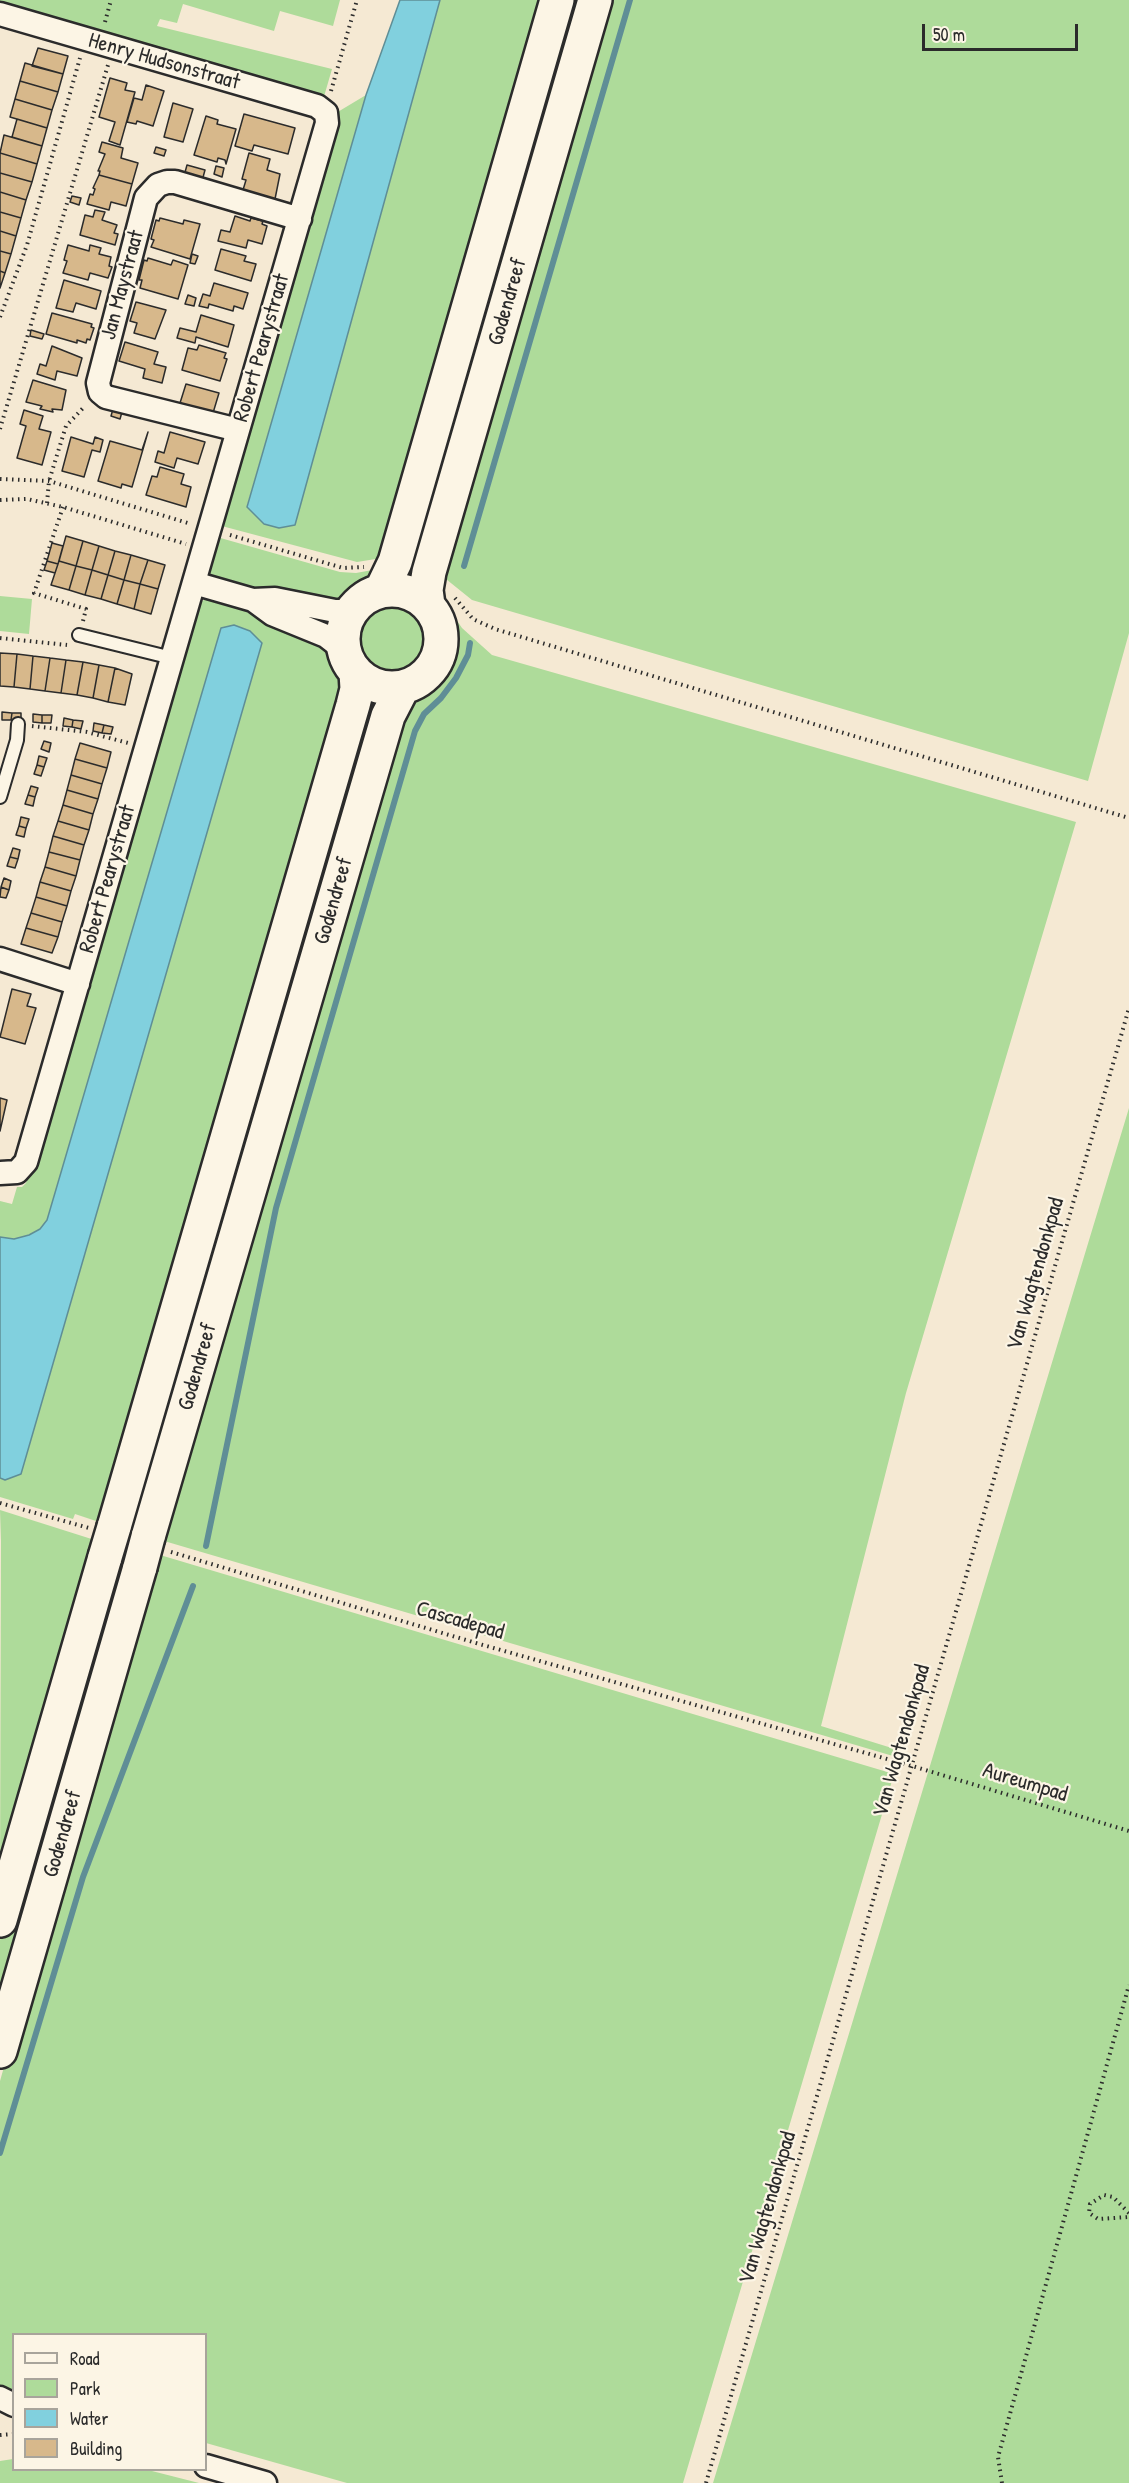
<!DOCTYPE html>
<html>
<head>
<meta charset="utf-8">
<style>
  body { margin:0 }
  #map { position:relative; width:1129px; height:2483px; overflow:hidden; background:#f5e9d3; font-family:"Patrick Hand",sans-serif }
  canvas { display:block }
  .legend { position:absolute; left:12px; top:2333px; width:195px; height:138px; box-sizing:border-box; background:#fcf5e5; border:2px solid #a8a49b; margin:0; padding:8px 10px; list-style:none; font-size:18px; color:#2b2b2b }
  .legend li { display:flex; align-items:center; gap:12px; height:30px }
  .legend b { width:30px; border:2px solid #a8a49b }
  .scale { position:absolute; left:922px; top:24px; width:156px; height:27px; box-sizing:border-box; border:3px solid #2b2b2b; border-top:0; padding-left:8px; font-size:18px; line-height:21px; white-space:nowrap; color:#2b2b2b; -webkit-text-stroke:4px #fcf5e5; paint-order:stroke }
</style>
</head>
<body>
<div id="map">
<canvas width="1129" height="2483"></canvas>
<ul class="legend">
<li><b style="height:8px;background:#fcf5e5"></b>Road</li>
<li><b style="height:16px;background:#aedb9a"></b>Park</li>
<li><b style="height:16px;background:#81d0de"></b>Water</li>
<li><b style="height:16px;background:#d7b88b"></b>Building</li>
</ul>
<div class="scale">50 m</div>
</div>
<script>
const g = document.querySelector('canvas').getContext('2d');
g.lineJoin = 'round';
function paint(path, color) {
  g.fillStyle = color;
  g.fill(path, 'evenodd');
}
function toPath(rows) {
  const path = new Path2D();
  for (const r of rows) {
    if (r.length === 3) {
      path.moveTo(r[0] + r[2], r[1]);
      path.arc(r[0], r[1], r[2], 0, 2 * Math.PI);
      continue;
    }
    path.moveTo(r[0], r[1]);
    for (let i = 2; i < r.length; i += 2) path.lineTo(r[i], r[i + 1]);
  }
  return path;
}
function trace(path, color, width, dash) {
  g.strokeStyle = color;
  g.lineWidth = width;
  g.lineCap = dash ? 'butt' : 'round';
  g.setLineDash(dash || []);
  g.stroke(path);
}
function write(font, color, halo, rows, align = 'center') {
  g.font = font + ' "Patrick Hand",sans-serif';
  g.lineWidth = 4.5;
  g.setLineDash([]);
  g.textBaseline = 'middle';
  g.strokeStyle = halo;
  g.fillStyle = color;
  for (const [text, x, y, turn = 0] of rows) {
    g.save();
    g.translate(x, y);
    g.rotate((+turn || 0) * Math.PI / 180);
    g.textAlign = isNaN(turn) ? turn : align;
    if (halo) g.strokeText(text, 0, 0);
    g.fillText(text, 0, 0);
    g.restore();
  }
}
paint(toPath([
  [0,0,340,0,333,26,280,11,274,31,183,4,177,23,160,19,157,26,332,69,323,100,0,7],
  [440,0,549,0,388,557,357,562,218,525,336,113,366,95,247,506,264,524,279,528,295,524],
  [599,0,1129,0,1129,633,1088,781,472,600,436,571],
  [217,537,340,572,356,573,378,569,370,586,342,603,255,590,211,577,208,573],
  [438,593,462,628,492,655,1076,822,906,1393,821,1726,895,1749,893,1756,154,1538,393,717,412,696,434,679,448,655,450,642,448,627,438,604],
  [0,596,32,599,29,634,0,631],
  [207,599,215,599,307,636,324,647,334,662,342,684,108,1525,75,1514,73,1519,0,1497,0,1478,5,1480,21,1473,262,643,250,631,234,625,221,628,47,1220,40,1229,29,1235,14,1239,0,1237,0,1201,12,1204,17,1187,22,1187,26,1183,199,602],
  [389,640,34],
  [1129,1108,1129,2483,713,2483],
  [0,1510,101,1542,0,1892,1,1541],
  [150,1552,894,1774,683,2483,347,2483,206,2443,206,2334,14,2334,13,2390,0,2386,0,2081],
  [108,1565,132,1572,0,2029,0,1940],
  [13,2459,14,2470,148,2470,199,2483,0,2483,0,2461]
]), '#aedb9a');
const water = toPath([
  [400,0,440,0,295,525,279,528,264,524,247,507,366,95,400,0],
  [234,625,250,631,262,643,21,1474,5,1480,0,1478,0,1237,14,1239,29,1235,40,1229,47,1220,221,628,234,625]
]);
paint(water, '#81d0de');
trace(water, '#5f8e96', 1.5);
trace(toPath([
  [464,566,630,0],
  [206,1546,276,1208,415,731,424,714,441,698,456,678,468,655,470,643],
  [0,2153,83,1877,193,1586]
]), '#5f8e96', 6);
const building = toPath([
  [38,48,68,56,63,74,32,66,38,48],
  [25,63,63,74,58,92,20,81,25,63],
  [110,78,127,83,125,90,135,92,120,145,109,141,115,122,99,117,110,78],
  [20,81,58,92,52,110,15,99,20,81],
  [146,85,164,91,153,126,137,121,136,124,127,122,134,98,142,100,146,85],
  [15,99,52,110,47,128,10,117,15,99],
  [173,103,193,109,183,142,164,137,173,103],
  [244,114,295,128,288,154,254,145,252,151,235,146,244,114],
  [206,116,218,120,217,124,236,129,226,164,225,160,218,158,217,162,194,155,206,116],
  [17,119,47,128,42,146,12,137,17,119],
  [4,135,42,146,37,164,0,153,4,135],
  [102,142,123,148,121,158,138,163,132,184,99,175,100,171,98,171,105,154,99,152,102,142],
  [156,147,166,150,164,156,154,153,156,147],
  [0,153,37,164,32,182,0,173,0,153],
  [249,153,270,159,267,170,280,174,275,199,243,190,246,180,242,179,249,153],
  [187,165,205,170,202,181,184,176,187,165],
  [216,166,224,168,222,177,214,174,216,166],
  [0,173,32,182,26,200,0,192,0,173],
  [99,175,132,184,126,206,111,202,109,210,87,204,90,194,93,195,95,189,93,188,99,175],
  [0,192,26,200,21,218,0,212,0,192],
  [72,196,81,198,79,205,70,202,72,196],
  [95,210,105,212,102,220,117,225,114,233,118,234,115,245,80,235,85,215,93,217,95,210],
  [0,212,21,218,16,236,0,231,0,212],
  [235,216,250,221,251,218,263,221,262,224,267,226,262,244,248,240,246,248,218,241,221,230,230,232,235,216],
  [160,218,183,224,184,220,200,224,190,259,151,247,154,240,151,239,156,220,159,221,160,218],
  [0,231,16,236,11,254,0,251,0,231],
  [68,245,89,251,90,245,101,248,99,254,111,257,109,266,112,267,108,278,90,273,88,280,63,273,67,261,64,260,68,245],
  [221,249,246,256,244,261,256,264,251,281,215,270,221,249],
  [0,251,11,254,5,273,0,271,0,251],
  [192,254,198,256,195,264,190,263,192,254],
  [148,258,171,265,173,260,188,265,178,299,140,288,142,280,139,280,144,260,147,261,148,258],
  [0,271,5,273,0,288,0,271],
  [64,280,101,291,96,309,76,303,73,312,56,308,64,280],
  [214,283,248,293,243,309,234,306,233,311,209,304,208,308,199,306,203,294,210,296,214,283],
  [188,295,196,298,194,306,185,304,188,295],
  [136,302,166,310,155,339,134,333,137,323,130,321,136,302],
  [52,313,92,324,91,327,94,328,90,340,87,339,86,343,77,340,77,343,46,334,52,313],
  [201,315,234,325,228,347,196,337,195,343,177,338,180,328,196,332,201,315],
  [31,330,44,334,42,339,30,336,31,330],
  [125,342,158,352,154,364,166,367,162,383,143,378,145,369,119,361,125,342],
  [199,345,226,353,224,358,227,359,220,381,182,370,188,348,197,350,199,345],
  [52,346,82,358,77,376,57,371,55,380,37,374,40,364,46,366,52,346],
  [33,380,66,390,62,410,52,409,53,412,40,409,42,406,26,402,33,380],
  [186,384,219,393,213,413,180,403,186,384],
  [113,409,122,412,120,419,111,416,113,409],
  [24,410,43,416,39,429,51,432,42,465,17,458,26,426,20,424,24,410],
  [148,432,132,487,122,484,121,488,98,481,110,441,142,450,148,432],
  [170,432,205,442,198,464,177,458,174,468,155,462,158,451,164,453,170,432],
  [71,437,93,444,95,437,103,440,100,452,92,450,84,477,62,471,71,437],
  [160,467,184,474,181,484,191,487,186,507,146,495,152,476,157,477,160,467],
  [66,536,83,541,76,566,59,561,66,536],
  [83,541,99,546,92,570,76,566,83,541],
  [52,543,63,546,58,564,47,561,52,543],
  [99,546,115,551,108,575,92,570,99,546],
  [115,551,131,555,124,580,108,575,115,551],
  [131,555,148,560,140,584,124,580,131,555],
  [148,560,165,565,158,589,140,584,148,560],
  [47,561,58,564,55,573,44,570,47,561],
  [59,561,76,566,69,590,51,585,59,561],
  [76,566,92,570,85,595,69,590,76,566],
  [92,570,108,575,101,599,85,595,92,570],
  [108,575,124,580,117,604,101,599,108,575],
  [124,580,140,584,134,609,117,604,124,580],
  [140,584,158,589,151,614,134,609,140,584],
  [0,653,17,654,14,687,0,686,0,653],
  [17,654,33,656,30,689,14,687,17,654],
  [33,656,50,658,45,691,30,689,33,656],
  [50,658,66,660,61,693,45,691,50,658],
  [66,660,83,662,77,695,61,693,66,660],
  [83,662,99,665,93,698,77,695,83,662],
  [99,665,115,668,108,702,93,698,99,665],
  [115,668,132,674,125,705,108,702,115,668],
  [2,712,12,713,11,720,2,720,2,712],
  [12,713,21,713,21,721,11,720,12,713],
  [33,714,42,715,42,723,33,722,33,714],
  [42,715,52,715,51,723,42,723,42,715],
  [64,718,73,720,72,727,63,726,64,718],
  [73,720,83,721,81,729,72,727,73,720],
  [94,723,104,725,102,733,93,731,94,723],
  [104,725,113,727,111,734,102,733,104,725],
  [44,741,51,743,49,752,41,749,44,741],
  [80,743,111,752,107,768,75,759,80,743],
  [39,756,47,758,44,767,37,765,39,756],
  [75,759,107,768,102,784,71,775,75,759],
  [37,765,44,767,41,776,34,774,37,765],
  [71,775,102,784,98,799,67,790,71,775],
  [31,786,38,788,35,797,28,795,31,786],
  [67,790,98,799,93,814,63,805,67,790],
  [28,795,35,797,33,806,25,804,28,795],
  [63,805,93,814,89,830,58,821,63,805],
  [21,817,29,819,26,828,19,826,21,817],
  [58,821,89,830,84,845,53,836,58,821],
  [19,826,26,828,24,837,16,835,19,826],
  [53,836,84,845,80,860,49,852,53,836],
  [13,848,20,850,18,859,10,857,13,848],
  [49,852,80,860,76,876,45,867,49,852],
  [10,857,18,859,15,868,7,866,10,857],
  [45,867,76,876,71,891,40,882,45,867],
  [4,878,11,881,9,890,1,887,4,878],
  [40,882,71,891,67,906,36,897,40,882],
  [1,887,9,890,6,898,0,897,1,887],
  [36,897,67,906,62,922,31,913,36,897],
  [31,913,62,922,58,937,26,928,31,913],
  [26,928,58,937,52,953,21,944,26,928],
  [12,989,31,994,27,1006,36,1008,25,1044,0,1037,12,989],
  [0,1098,7,1100,0,1131,0,1098]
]);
paint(building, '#d7b88b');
trace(building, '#2b2b2b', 1.5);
const service = toPath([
  [79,635,172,658],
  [0,797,17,740,18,724]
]);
const minor = toPath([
  [0,14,317,106,326,113,327,123,26,1162,17,1172,0,1173],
  [238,430,106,397,100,392,98,383,146,198,158,185,167,182,175,182,300,219],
  [194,583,253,600,275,599,335,611,342,611,356,605],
  [253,600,272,614,326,636,344,650],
  [0,959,78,984],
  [0,2398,14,2405],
  [206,2466,265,2483]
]);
const secondary = toPath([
  [392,639,49],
  [381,591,395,562,557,0],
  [428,605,426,590,429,572,595,0],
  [114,1527,353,705,357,689,356,672],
  [148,1537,388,716,403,687],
  [0,1920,105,1557],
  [0,2051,140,1567]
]);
trace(service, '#2b2b2b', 16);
trace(minor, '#2b2b2b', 27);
trace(secondary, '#2b2b2b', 38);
trace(toPath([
  [105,22,111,0],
  [331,91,357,0],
  [0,317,27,245,80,58],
  [0,429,108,65],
  [0,479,49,481,191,524],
  [0,500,27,499,63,507,186,544],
  [47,503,49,481,66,426,85,406],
  [63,507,34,593,86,609,83,621],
  [230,535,343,568,364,567],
  [455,598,473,619,495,629,1129,818],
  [0,638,67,645],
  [32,726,87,732,128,743],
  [0,1503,89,1528],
  [171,1552,476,1643,912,1766,1129,1831],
  [1129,2213,1113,2197,1104,2195,1090,2204,1089,2213,1098,2219,1129,2217],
  [0,2435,14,2434],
  [706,2483,1129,1008],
  [1002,2483,998,2457,1129,1985]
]), '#2b2b2b', 4, [1.5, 4.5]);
trace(service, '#fcf5e5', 12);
trace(minor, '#fcf5e5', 22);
trace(secondary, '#fcf5e5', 33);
const secondaryBridge = toPath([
  [105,1557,114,1527],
  [140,1567,148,1537]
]);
trace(secondaryBridge, '#2b2b2b', 38, []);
trace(secondaryBridge, '#fcf5e5', 33);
write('22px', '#2b2b2b', '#fcf5e5', [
  ["Henry Hudsonstraat",164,62,16],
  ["Jan Maystraat",123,285,-75],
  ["Godendreef",508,302,-74],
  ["Robert Pearystraat",262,348,-74],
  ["Robert Pearystraat",108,879,-74],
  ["Godendreef",334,901,-74],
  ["Van Wagtendonkpad",1036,1274,-74],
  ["Godendreef",198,1367,-74],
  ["Cascadepad",460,1621,16],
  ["Van Wagtendonkpad",902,1741,-74],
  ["Aureumpad",1025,1783,17],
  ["Godendreef",63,1834,-74],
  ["Van Wagtendonkpad",768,2208,-74]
]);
</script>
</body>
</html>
